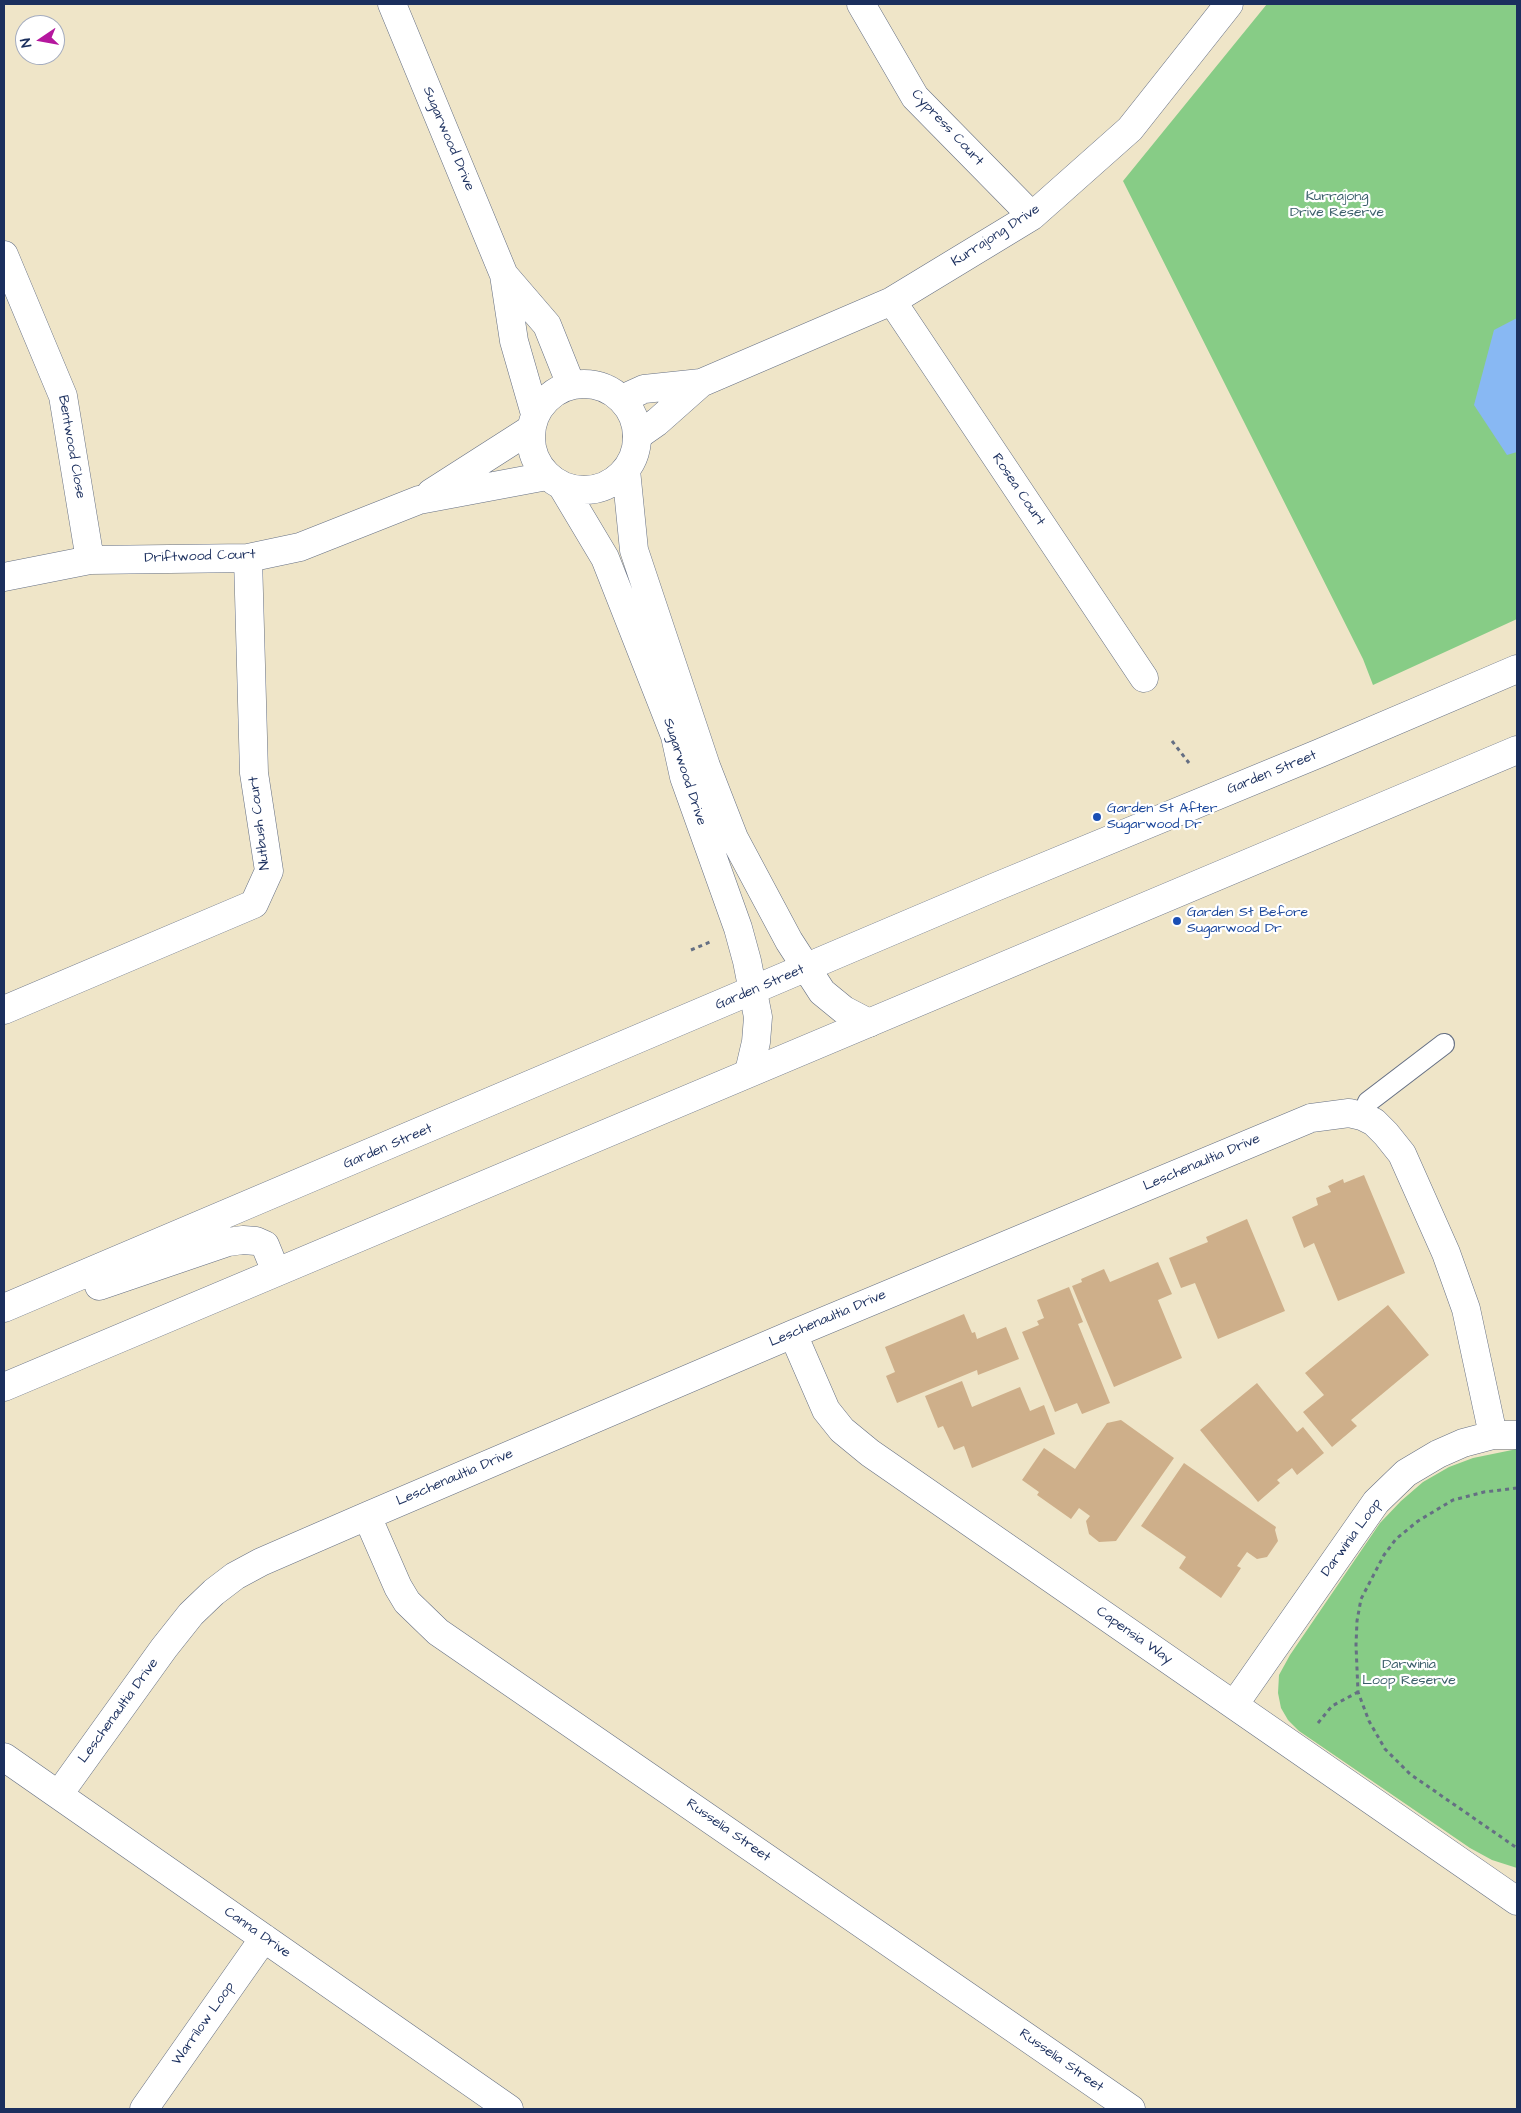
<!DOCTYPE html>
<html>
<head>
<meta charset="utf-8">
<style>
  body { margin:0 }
  #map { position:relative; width:1521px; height:2113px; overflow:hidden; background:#efe5c8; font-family:"Architects Daughter",sans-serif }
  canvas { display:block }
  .frame { position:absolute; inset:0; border:5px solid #1b2f5e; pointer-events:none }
  .north { position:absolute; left:15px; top:15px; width:50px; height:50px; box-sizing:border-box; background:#fff; border:1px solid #a4acbf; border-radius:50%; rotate:258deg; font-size:14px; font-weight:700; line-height:20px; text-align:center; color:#1b2f5e }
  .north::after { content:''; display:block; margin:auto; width:18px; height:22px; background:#b5179e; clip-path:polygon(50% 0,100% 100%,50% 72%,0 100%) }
</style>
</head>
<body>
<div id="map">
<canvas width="1521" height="2113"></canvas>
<div class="frame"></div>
<div class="north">N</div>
</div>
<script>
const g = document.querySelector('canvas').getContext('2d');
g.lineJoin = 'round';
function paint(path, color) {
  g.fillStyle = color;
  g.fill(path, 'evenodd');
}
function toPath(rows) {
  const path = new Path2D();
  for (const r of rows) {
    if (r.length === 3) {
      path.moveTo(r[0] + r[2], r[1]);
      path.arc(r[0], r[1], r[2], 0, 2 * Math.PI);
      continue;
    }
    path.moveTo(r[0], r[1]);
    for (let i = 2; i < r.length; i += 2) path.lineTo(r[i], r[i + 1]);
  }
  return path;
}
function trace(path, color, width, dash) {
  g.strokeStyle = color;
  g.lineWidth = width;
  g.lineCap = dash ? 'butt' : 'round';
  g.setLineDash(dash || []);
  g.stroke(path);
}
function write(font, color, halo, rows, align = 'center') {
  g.font = font + ' "Architects Daughter",sans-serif';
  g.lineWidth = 4.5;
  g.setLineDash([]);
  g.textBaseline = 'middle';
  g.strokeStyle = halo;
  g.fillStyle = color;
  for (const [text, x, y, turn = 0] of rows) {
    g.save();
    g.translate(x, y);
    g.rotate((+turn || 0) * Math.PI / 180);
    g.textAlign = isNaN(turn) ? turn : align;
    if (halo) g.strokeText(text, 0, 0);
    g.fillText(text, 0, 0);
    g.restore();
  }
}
paint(toPath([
  [1267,4,1517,4,1517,619,1373,685,1363,659,1123,181],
  [1517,1449,1517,1868,1492,1860,1470,1848,1299,1731,1288,1720,1281,1708,1278,1693,1279,1675,1290,1655,1380,1523,1401,1501,1423,1482,1449,1467,1473,1458]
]), '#87cc86');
paint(toPath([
  [1517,318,1517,452,1507,455,1474,405,1494,330]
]), '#88b8f3');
paint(toPath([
  [1364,1175,1405,1273,1338,1301,1314,1243,1304,1248,1292,1217,1318,1205,1316,1198,1331,1192,1328,1186,1343,1179,1344,1183],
  [1247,1219,1285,1311,1218,1339,1195,1283,1181,1288,1169,1258,1208,1242,1206,1237],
  [1158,1262,1172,1294,1158,1300,1182,1358,1114,1387,1072,1286,1082,1282,1081,1279,1104,1269,1110,1282],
  [1069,1287,1083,1322,1078,1324,1110,1403,1082,1414,1077,1403,1055,1412,1022,1332,1039,1325,1037,1321,1044,1318,1037,1300],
  [1388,1305,1429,1355,1351,1420,1357,1426,1332,1447,1303,1412,1324,1395,1305,1373],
  [964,1314,972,1333,975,1332,977,1339,1006,1327,1019,1359,978,1375,977,1370,897,1403,886,1376,895,1372,885,1347],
  [962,1381,972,1407,1020,1387,1030,1411,1044,1405,1055,1434,972,1468,964,1446,954,1450,943,1426,938,1428,925,1396],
  [1257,1383,1297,1432,1303,1427,1324,1453,1297,1475,1292,1468,1277,1480,1280,1483,1258,1502,1200,1430],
  [1121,1420,1174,1458,1116,1541,1099,1542,1089,1534,1086,1521,1090,1516,1079,1508,1071,1519,1037,1495,1039,1492,1022,1480,1044,1448,1075,1469,1107,1423],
  [1184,1463,1276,1527,1275,1530,1278,1541,1267,1557,1257,1559,1247,1552,1237,1566,1241,1568,1221,1598,1179,1568,1186,1557,1141,1526]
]), '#ceaf8a');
const service = toPath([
  [1362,1116,1368,1102,1444,1044]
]);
const minor = toPath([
  [861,4,915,97,1032,216],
  [4,255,63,396,90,560],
  [892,301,1144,678],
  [622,399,644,389,701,383,892,301,1032,216,1130,129,1229,4],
  [637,436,657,422,701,383],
  [431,493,531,429],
  [4,577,90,560,248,558,300,547,419,500,547,476],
  [4,1010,254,904,269,871,254,773,248,558],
  [793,1334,826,1410,842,1430,870,1453,1517,1901],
  [367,1516,398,1587,407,1602,438,1632,1131,2109],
  [1234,1705,1376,1502,1406,1473,1438,1454,1463,1443,1493,1435,1517,1435],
  [4,1757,509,2109],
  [59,1794,164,1648,191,1614,214,1592,235,1576,261,1562,367,1516,793,1334,1311,1118,1349,1113,1362,1116,1374,1122,1386,1134,1402,1154,1446,1253,1466,1309,1493,1435],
  [144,2109,264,1938]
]);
const tertiary = toPath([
  [392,4,504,275,514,341,535,414],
  [504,275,547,325,571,385],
  [584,437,53],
  [626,470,634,550,706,766,734,838,789,941,822,992,844,1010,869,1023],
  [562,486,605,558,675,736,684,777,738,928,747,961,758,1017,756,1042,749,1072]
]);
const primary = toPath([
  [99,1286,228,1242,243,1240,256,1241,265,1245,276,1272],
  [4,1308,993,888,1320,753,1517,669],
  [4,1387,1517,750]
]);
trace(service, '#656f83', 22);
trace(minor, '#656f83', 29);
trace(tertiary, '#656f83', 29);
trace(primary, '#656f83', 29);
trace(toPath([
  [1172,741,1189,763],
  [691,950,710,942],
  [1517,1488,1484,1492,1453,1500,1418,1521,1396,1539,1384,1555,1361,1599,1357,1621,1356,1645,1358,1692,1369,1721,1385,1749,1410,1774,1517,1848],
  [1318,1723,1332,1706,1358,1692]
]), '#656f83', 3, [4, 4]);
trace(service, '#fff', 20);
trace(minor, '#fff', 28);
trace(tertiary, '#fff', 28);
trace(primary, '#fff', 28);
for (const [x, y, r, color] of [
  [1097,817,5,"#1a4fb4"],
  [1177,921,5,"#1a4fb4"]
]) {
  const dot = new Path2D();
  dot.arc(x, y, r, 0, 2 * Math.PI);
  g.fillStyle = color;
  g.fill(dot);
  trace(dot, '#fff', 2);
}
write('14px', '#1b2f5e', '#fff', [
  ["Cypress Court",947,128,47],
  ["Sugarwood Drive",448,139,67],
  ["Kurrajong Drive",996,236,-33],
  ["Bentwood Close",71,447,80],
  ["Rosea Court",1018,490,56],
  ["Driftwood Court",200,557,-2],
  ["Sugarwood Drive",684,772,72],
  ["Garden Street",1272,773,-22],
  ["Nutbush Court",260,823,-97],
  ["Garden Street",760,988,-23],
  ["Garden Street",388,1147,-23],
  ["Leschenaultia Drive",1202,1163,-23],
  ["Leschenaultia Drive",828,1319,-23],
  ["Leschenaultia Drive",455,1478,-23],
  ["Darwinia Loop",1352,1538,-54],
  ["Capensia Way",1134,1636,35],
  ["Leschenaultia Drive",119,1711,-54],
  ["Russelia Street",728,1831,35],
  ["Canna Drive",257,1933,35],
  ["Warrilow Loop",204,2024,-55],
  ["Russelia Street",1061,2061,35]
]);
write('14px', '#3b5e6a', '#fff', [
  ["Kurrajong",1337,197],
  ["Drive Reserve",1337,213],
  ["Darwinia",1409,1665],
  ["Loop Reserve",1409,1681]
]);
write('14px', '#164399', '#fff', [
  ["Garden St After",1107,809],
  ["Sugarwood Dr",1107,825],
  ["Garden St Before",1187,913],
  ["Sugarwood Dr",1187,929]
], 'left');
</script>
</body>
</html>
